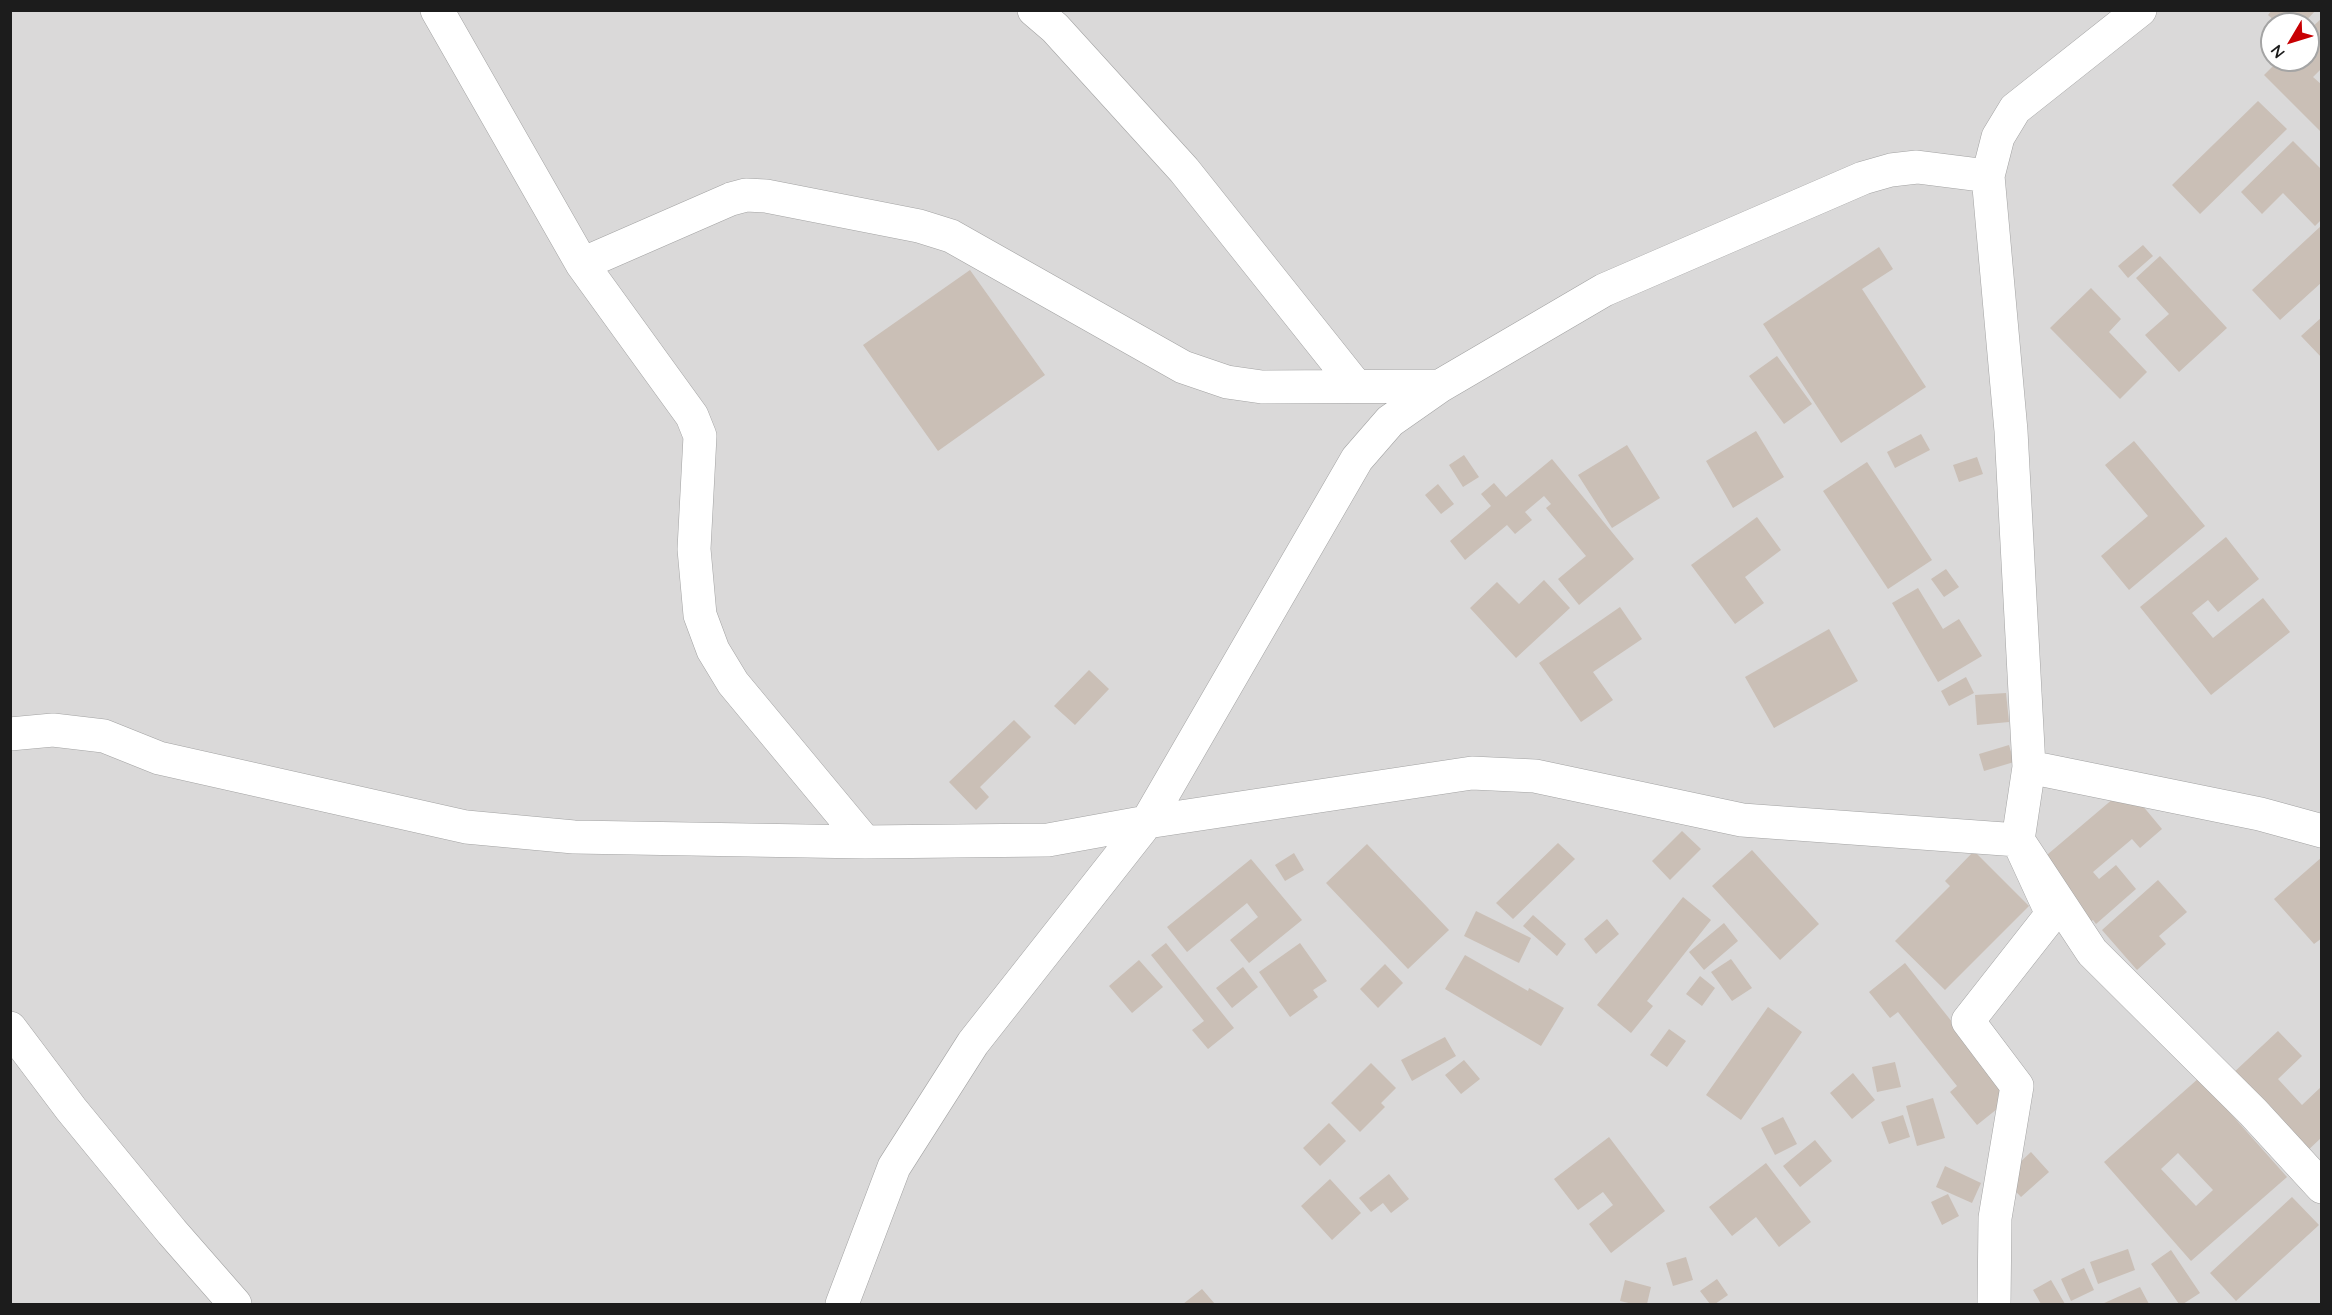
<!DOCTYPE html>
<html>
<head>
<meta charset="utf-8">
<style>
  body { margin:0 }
  #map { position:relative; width:2332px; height:1315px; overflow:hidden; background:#eeeae0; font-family:Quicksand,sans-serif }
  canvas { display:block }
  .frame { position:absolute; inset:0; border:12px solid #1c1c1c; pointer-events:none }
  .north { position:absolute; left:2260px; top:12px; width:60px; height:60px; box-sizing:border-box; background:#fff; border:2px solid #a4a4a4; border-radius:50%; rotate:232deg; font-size:16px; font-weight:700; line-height:24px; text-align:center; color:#1c1c1c }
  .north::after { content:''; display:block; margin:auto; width:21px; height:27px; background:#c80003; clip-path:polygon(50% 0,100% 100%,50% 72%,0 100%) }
</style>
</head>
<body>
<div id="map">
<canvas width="2332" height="1315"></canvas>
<div class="frame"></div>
<div class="north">N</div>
</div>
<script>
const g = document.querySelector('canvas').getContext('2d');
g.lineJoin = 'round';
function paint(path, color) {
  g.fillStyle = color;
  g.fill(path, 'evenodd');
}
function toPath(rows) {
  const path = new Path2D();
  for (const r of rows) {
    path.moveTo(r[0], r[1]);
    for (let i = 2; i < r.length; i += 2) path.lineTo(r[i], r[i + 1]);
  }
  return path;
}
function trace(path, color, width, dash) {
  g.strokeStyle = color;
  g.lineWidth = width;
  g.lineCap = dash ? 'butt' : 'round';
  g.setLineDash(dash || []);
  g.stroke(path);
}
paint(toPath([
  [11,11,2321,11,2321,1304,11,1304],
  [2272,24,2308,24,2308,60,2272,60]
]), '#dad9d9');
paint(toPath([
  [2272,10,2316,10,2303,24,2278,24,2268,15],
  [2322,18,2322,68,2313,77,2322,85,2322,133,2264,75,2279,60,2308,60,2308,31],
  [2258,101,2287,129,2200,214,2172,185],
  [2293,141,2322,170,2322,219,2315,226,2283,193,2262,214,2241,192],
  [2322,225,2322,282,2280,320,2252,290],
  [2143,245,2153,256,2128,278,2118,266],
  [1879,247,1893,269,1862,289,1926,387,1841,443,1763,324],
  [2160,256,2227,328,2179,372,2145,335,2169,314,2136,278],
  [970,270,1045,375,938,451,863,345],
  [2091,288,2121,319,2109,332,2147,372,2120,399,2050,328],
  [2322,317,2322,358,2301,336],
  [1777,356,1812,404,1784,424,1749,376],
  [1756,431,1784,477,1733,508,1706,461],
  [1921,434,1930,450,1895,468,1887,452],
  [2134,441,2205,526,2129,590,2101,556,2148,516,2105,465],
  [1627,445,1660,498,1612,528,1578,475],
  [1464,455,1479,477,1463,487,1449,465],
  [1977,457,1983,474,1959,482,1953,465],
  [1552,459,1634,559,1579,605,1558,579,1586,556,1546,508,1551,504,1544,496,1525,512,1532,520,1515,534,1507,525,1465,560,1450,541,1491,506,1481,494,1494,483,1506,497],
  [1867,462,1932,560,1888,589,1823,491],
  [1438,484,1454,504,1441,514,1425,495],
  [1757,517,1781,550,1745,577,1764,603,1735,624,1691,565],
  [2226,537,2259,579,2218,612,2208,600,2192,613,2213,638,2263,598,2290,632,2211,695,2140,607],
  [1946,569,1959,587,1944,597,1931,579],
  [1544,580,1570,608,1516,658,1470,608,1497,582,1519,604],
  [1918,588,1943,629,1959,619,1982,656,1938,682,1892,603],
  [1620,607,1642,639,1593,672,1613,700,1581,722,1539,663],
  [1829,629,1858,681,1774,728,1745,677],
  [1089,670,1109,689,1075,725,1054,706],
  [1966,677,1974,693,1949,706,1941,691],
  [2006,693,2009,722,1977,725,1975,695],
  [1014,720,1031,737,980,787,989,797,976,810,949,782],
  [2009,745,2014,762,1984,771,1979,754],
  [2127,787,2162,829,2140,848,2132,839,2093,872,2099,879,2116,865,2136,889,2096,924,2093,920,2087,924,2041,860],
  [1682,831,1701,849,1670,880,1652,861],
  [1558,843,1575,859,1513,919,1496,903],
  [1367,844,1449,930,1408,969,1326,883],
  [1752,850,1819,924,1780,960,1712,886],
  [1974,851,2029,906,1945,990,1895,941,1950,886,1945,881],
  [1294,853,1304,870,1285,881,1275,865],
  [2322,857,2322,938,2314,944,2274,899],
  [1251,859,1302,920,1249,963,1230,940,1258,917,1247,903,1187,952,1167,927],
  [2158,880,2187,912,2159,936,2166,944,2137,970,2102,930],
  [1683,897,1711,920,1647,1001,1653,1006,1631,1033,1597,1005],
  [1476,911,1531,938,1519,963,1464,936],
  [1533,915,1566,944,1557,956,1523,926],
  [1607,919,1619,934,1596,954,1584,939],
  [1724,923,1738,941,1704,970,1689,952],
  [1166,943,1234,1028,1208,1049,1192,1030,1204,1021,1151,955],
  [1300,943,1327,981,1313,990,1318,997,1290,1017,1259,972],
  [1465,955,1528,991,1529,988,1564,1008,1541,1046,1445,989],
  [1731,959,1752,988,1732,1001,1711,972],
  [1139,960,1163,987,1132,1013,1109,986],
  [1905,963,2012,1097,1977,1125,1950,1092,1957,1086,1898,1012,1890,1018,1869,992],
  [1385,964,1403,983,1378,1008,1360,989],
  [1243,967,1258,987,1232,1008,1216,988],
  [1700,976,1715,988,1702,1006,1686,994],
  [1768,1007,1802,1032,1741,1120,1706,1095],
  [1669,1029,1686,1041,1667,1067,1650,1055],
  [2278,1031,2302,1056,2278,1079,2302,1105,2322,1086,2322,1137,2304,1154,2231,1075],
  [1445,1037,1456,1056,1412,1081,1401,1060],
  [1464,1060,1480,1079,1461,1094,1445,1075],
  [1895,1062,1901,1087,1877,1092,1872,1067],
  [1371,1063,1396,1088,1381,1103,1385,1107,1360,1132,1331,1103],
  [1853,1073,1875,1100,1852,1119,1830,1093],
  [2199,1078,2287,1177,2191,1261,2104,1162],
  [2178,1153,2213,1190,2196,1206,2161,1169],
  [1933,1098,1945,1138,1917,1146,1906,1106],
  [1903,1115,1910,1137,1889,1144,1881,1122],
  [1783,1117,1797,1144,1775,1155,1761,1128],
  [1329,1123,1346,1141,1320,1166,1303,1148],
  [1609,1137,1665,1211,1611,1253,1589,1224,1613,1205,1603,1192,1578,1210,1554,1179],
  [1815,1140,1832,1161,1800,1187,1783,1166],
  [2031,1152,2049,1172,2021,1197,2003,1178],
  [1766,1163,1811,1222,1779,1247,1756,1217,1732,1236,1709,1207],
  [1945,1166,1981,1183,1972,1203,1936,1187],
  [1389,1174,1409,1199,1391,1213,1383,1203,1371,1212,1359,1198],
  [1330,1179,1361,1213,1332,1240,1301,1206],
  [1948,1194,1959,1216,1942,1225,1931,1202],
  [2292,1197,2319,1225,2236,1301,2210,1273],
  [2128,1249,2135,1270,2098,1284,2090,1262],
  [2171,1250,2200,1293,2183,1304,2179,1304,2151,1264],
  [1686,1257,1693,1280,1673,1286,1666,1263],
  [2084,1268,2094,1290,2071,1301,2061,1279],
  [1717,1279,1728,1295,1715,1304,1710,1304,1700,1291],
  [1625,1280,1651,1287,1647,1304,1633,1304,1620,1301],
  [2051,1280,2065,1304,2041,1304,2033,1290],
  [2140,1287,2149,1304,2102,1304],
  [1202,1289,1215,1304,1183,1304]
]), '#cabfb6');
const street = toPath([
  [437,10,582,264,692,416,700,436,694,549,700,615,713,650,733,683,865,842],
  [1034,10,1055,28,1184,170,1356,386],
  [582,264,731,199,746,195,766,196,919,226,951,236,1183,367,1227,382,1262,387,1440,386],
  [10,734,53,730,104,736,159,758,466,827,574,837,865,842,1048,840,1147,822,1472,773,1535,776,1742,820,2018,840,2092,952,2253,1112,2322,1187],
  [2029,767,2260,814,2322,831],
  [10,1028,71,1109,172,1232,235,1304],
  [842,1304,894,1167,973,1043,1147,822,1357,459,1390,421,1440,386,1604,290,1863,178,1891,170,1917,167,1988,176],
  [1994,1304,1995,1218,2017,1086,1968,1021,2052,914,2018,840,2029,767,2011,431,1988,176,1998,137,2015,109,2140,10]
]);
trace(street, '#a3a3a3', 34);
trace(street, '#fff', 33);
</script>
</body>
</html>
